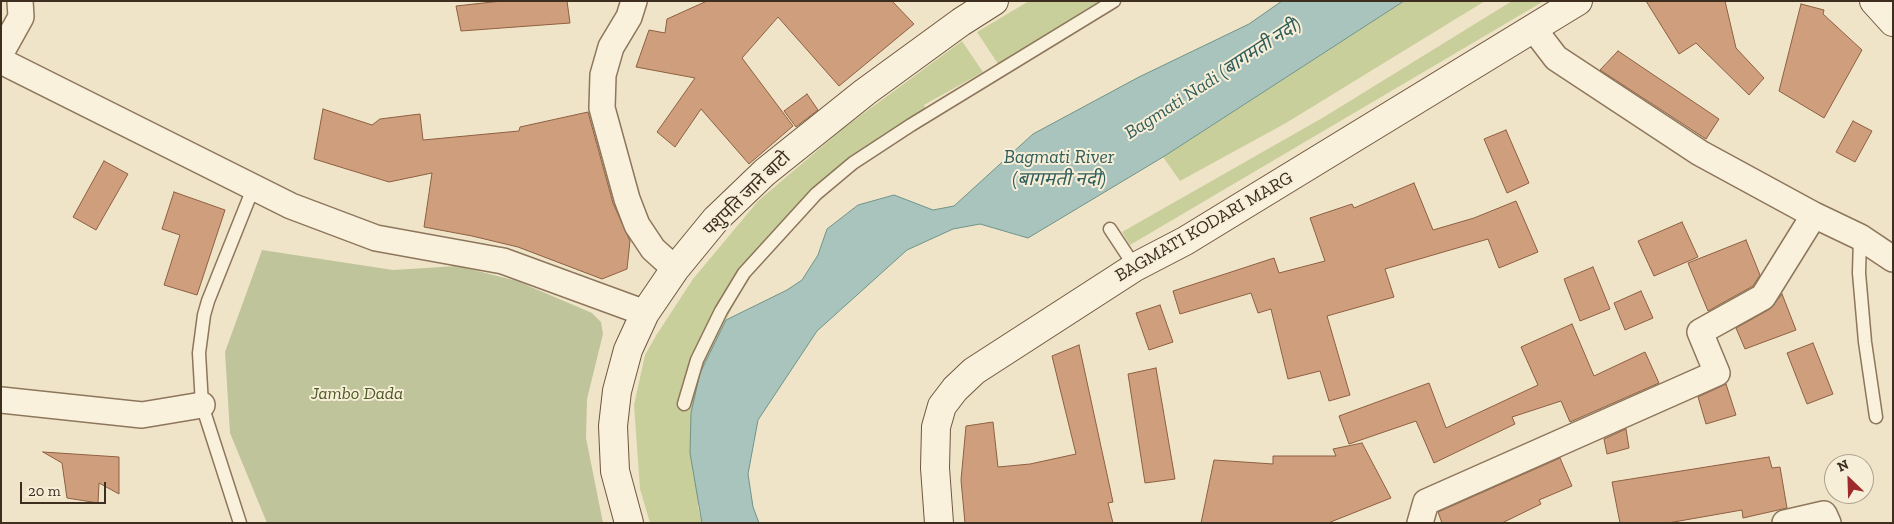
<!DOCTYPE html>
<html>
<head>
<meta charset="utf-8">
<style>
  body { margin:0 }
  #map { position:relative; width:1894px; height:524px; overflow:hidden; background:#f0e4c8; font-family:"Zilla Slab",serif }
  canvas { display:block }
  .frame { position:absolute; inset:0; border:2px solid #3d2e20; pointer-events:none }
  .north { position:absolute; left:1824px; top:454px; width:50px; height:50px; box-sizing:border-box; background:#f7eed8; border:1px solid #ada18e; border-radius:50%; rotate:336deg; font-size:14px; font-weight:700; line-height:20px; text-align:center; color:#3d2e20 }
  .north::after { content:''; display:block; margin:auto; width:18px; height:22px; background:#9e2a2b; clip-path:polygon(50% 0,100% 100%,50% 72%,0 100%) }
  .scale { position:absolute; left:20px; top:482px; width:86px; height:22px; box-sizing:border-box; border:2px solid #3d2e20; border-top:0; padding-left:6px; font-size:15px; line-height:18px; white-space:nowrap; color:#3d2e20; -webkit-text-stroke:4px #f7eed8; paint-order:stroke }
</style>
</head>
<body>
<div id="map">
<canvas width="1894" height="524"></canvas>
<div class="frame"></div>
<div class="north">N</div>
<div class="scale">20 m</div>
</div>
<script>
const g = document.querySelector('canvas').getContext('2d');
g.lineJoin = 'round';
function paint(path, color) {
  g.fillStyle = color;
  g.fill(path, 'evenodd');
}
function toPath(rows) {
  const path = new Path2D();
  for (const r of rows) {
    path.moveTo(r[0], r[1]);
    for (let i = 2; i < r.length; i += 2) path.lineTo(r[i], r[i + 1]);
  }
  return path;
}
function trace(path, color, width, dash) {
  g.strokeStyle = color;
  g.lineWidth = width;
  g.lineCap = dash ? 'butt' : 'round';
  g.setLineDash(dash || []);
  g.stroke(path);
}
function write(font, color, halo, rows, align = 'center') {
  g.font = font + ' "Zilla Slab","Noto Sans Devanagari",serif';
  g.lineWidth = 4;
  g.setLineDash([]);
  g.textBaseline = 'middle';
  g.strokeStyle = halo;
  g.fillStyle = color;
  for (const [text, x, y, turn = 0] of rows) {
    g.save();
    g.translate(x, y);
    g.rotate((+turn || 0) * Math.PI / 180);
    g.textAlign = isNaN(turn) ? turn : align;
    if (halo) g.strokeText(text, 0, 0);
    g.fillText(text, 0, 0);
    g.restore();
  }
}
paint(toPath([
  [1029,1,1105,1,998,64,977,32],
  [1404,1,1485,1,1286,123,1180,181,1163,157],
  [1512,1,1544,1,1130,245,1122,232,1324,117],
  [962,41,983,72,924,105,931,117,856,165,816,198,744,283,700,373,698,507,702,523,650,523,640,489,634,405,645,355,657,334,693,279,758,201,845,127]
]), '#c9cf9b');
paint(toPath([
  [262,250,393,270,458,266,517,281,592,313,601,322,603,334,587,399,586,438,603,523,267,523,230,433,225,352]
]), '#bfc49a');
const water = toPath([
  [1282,1,1404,1,1163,157,1028,238,980,224,953,229,907,250,817,331,758,420,748,474,753,507,759,523,702,523,690,453,691,413,700,373,726,320,787,290,802,280,818,255,827,229,858,205,894,195,933,210,954,206,1033,134,1139,77,1249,24,1282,1]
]);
paint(water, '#a9c4bc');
trace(water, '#6f938a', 1);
const building = toPath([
  [502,1,567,1,570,23,461,31,456,6,502,1],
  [707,1,892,1,914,24,839,86,778,17,742,58,793,126,749,164,701,109,675,147,657,132,695,78,636,67,649,30,665,33,667,19,707,1],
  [1646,1,1725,1,1736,48,1764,78,1749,95,1696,43,1679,54,1646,1],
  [1801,4,1824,10,1823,14,1862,50,1824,118,1779,91,1801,4],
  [1618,51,1719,119,1706,139,1600,70,1618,51],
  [807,94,818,110,796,127,784,111,807,94],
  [323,109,372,125,380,119,420,114,423,140,519,131,520,127,588,112,613,203,630,241,627,269,602,279,518,247,472,236,424,227,432,173,389,182,314,159,323,109],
  [1853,121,1872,131,1855,162,1836,152,1853,121],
  [1506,130,1529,183,1507,193,1484,139,1506,130],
  [104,161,128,174,96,230,73,217,104,161],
  [1414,183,1433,230,1474,218,1516,201,1538,252,1499,268,1488,239,1385,269,1394,297,1327,316,1350,395,1329,401,1320,371,1288,379,1271,309,1258,313,1251,293,1180,314,1173,291,1274,258,1279,273,1325,261,1310,218,1352,204,1354,208,1414,183],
  [174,192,225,210,197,295,164,285,180,235,162,229,174,192],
  [1682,222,1698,257,1654,276,1638,241,1682,222],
  [1746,240,1760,275,1753,286,1708,311,1688,263,1746,240],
  [1593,267,1610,309,1580,321,1564,279,1593,267],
  [1641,291,1653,318,1625,330,1614,303,1641,291],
  [1782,294,1796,330,1745,349,1736,328,1770,309,1782,294],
  [1160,305,1173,342,1149,350,1136,313,1160,305],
  [1572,324,1594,376,1645,352,1659,383,1570,422,1561,401,1512,417,1515,424,1434,463,1416,421,1349,444,1339,416,1429,383,1446,428,1538,385,1521,347,1572,324],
  [1813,343,1833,394,1807,404,1787,353,1813,343],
  [1079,345,1113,502,1108,503,1113,523,965,523,961,480,966,426,993,422,998,467,1030,464,1076,454,1052,356,1079,345],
  [1156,368,1175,479,1145,483,1128,374,1156,368],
  [1726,384,1736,415,1706,424,1698,397,1726,384],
  [1626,429,1629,448,1607,454,1604,439,1626,429],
  [1362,443,1391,498,1328,523,1201,523,1214,460,1273,464,1273,456,1336,456,1333,449,1362,443],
  [43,452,119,457,119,494,99,483,98,503,67,498,62,463,43,452],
  [1769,457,1772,468,1780,467,1787,508,1743,518,1742,510,1668,523,1620,523,1612,482,1769,457],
  [1560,458,1572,486,1539,500,1541,504,1502,523,1442,523,1438,512,1560,458]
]);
paint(building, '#cf9f7d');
trace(building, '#8d5f41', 1);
const lane = toPath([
  [1110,229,1135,267],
  [1860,237,1859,273,1865,342,1876,417],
  [684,404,697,360,721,311,744,273,816,194,853,163,911,125,1114,1],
  [240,523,202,405,199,353,204,315,208,301,254,186]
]);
const street = toPath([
  [634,1,629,17,611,47,603,75,602,108,627,199,637,225,653,249,675,269],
  [1533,28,1556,58,1700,153,1814,215,1860,237,1893,259],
  [1,53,21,17,20,1],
  [1,61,291,206,376,238,503,261,645,313],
  [1,400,142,415,202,405],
  [1420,523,1426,502,1717,373,1700,332,1763,297,1814,215],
  [1785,523,1824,514,1828,523]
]);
const secondary = toPath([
  [1874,1,1893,22],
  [629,523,615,471,613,426,617,391,628,350,645,313,675,269,716,219,765,172,865,92,961,22,994,1],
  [939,523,935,468,936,427,942,406,955,389,974,371,1135,267,1185,241,1578,1]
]);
trace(lane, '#8d765c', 15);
trace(street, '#8d765c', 28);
trace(secondary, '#6f573f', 30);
trace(lane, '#faf1dc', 12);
trace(street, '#faf1dc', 25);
trace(secondary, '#faf1dc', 28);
write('18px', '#3d2e20', '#f7eed8', [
  ["पशुपति जाने बाटो",747,194,-44],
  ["BAGMATI KODARI MARG",1204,227,-30]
]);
write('italic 18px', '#4d5a26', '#f7eed8', [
  ["Jambo Dada",357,394]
]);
write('italic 19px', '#2f5d5a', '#f7eed8', [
  ["Bagmati Nadi (बागमती नदी)",1213,79,-33],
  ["Bagmati River",1059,158],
  ["(बागमती नदी)",1059,180]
]);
</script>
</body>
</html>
